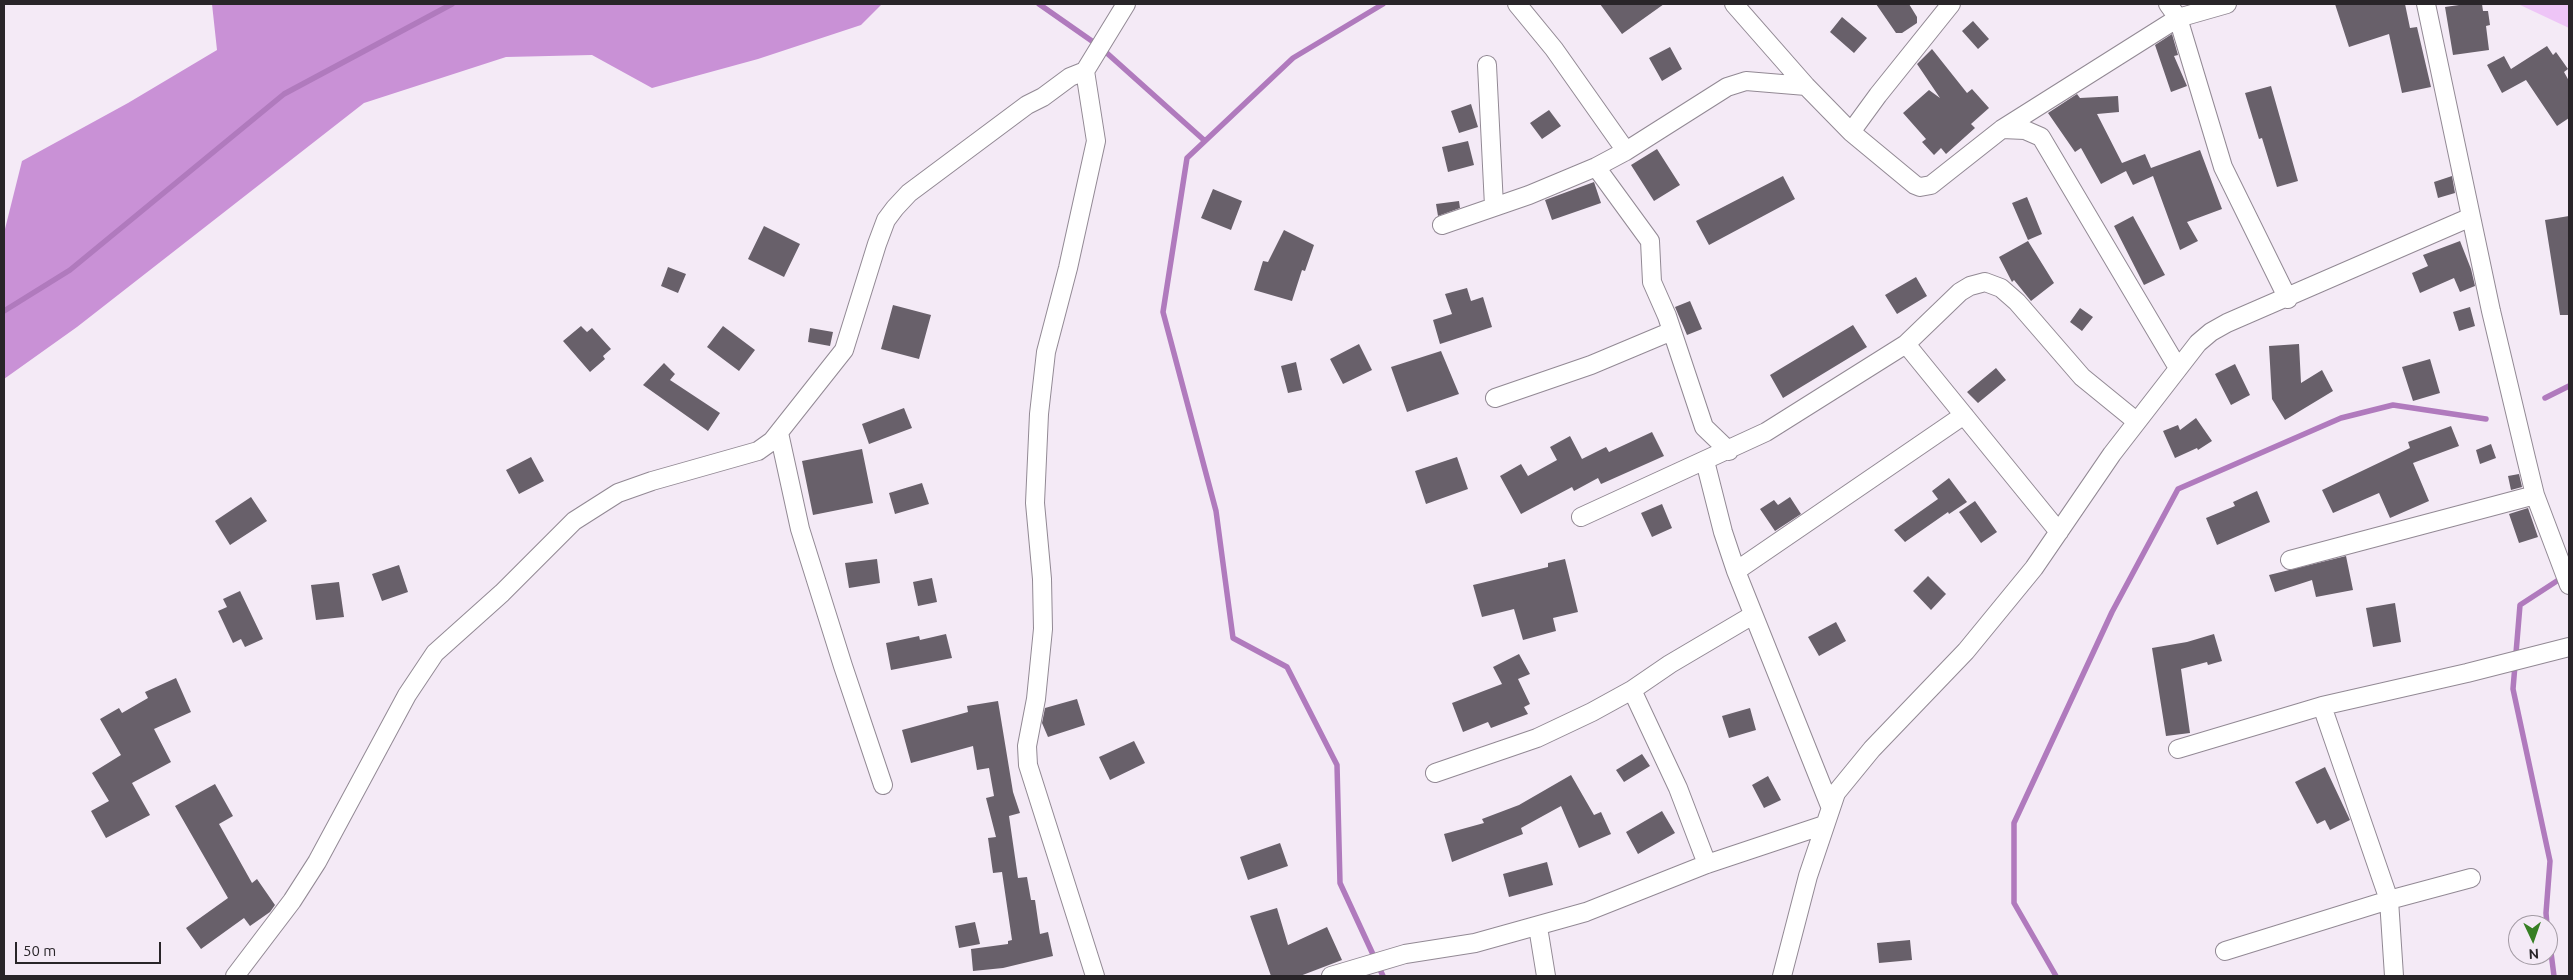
<!DOCTYPE html>
<html>
<head>
<meta charset="utf-8">
<style>
  body { margin:0 }
  #map { position:relative; width:2573px; height:980px; overflow:hidden; background:#f4eaf6; font-family:Ubuntu,sans-serif }
  canvas { display:block }
  .frame { position:absolute; inset:0; border:5px solid #292529; pointer-events:none }
  .north { position:absolute; left:2508px; top:915px; width:50px; height:50px; box-sizing:border-box; background:#f4eaf6; border:1px solid #a39ba4; border-radius:50%; rotate:177deg; font-size:14px; font-weight:700; line-height:20px; text-align:center; color:#292529 }
  .north::after { content:''; display:block; margin:auto; width:18px; height:22px; background:#377f24; clip-path:polygon(50% 0,100% 100%,50% 72%,0 100%) }
  .scale { position:absolute; left:15px; top:942px; width:146px; height:22px; box-sizing:border-box; border:2px solid #292529; border-top:0; padding-left:6px; font-size:15px; line-height:18px; white-space:nowrap; color:#292529; -webkit-text-stroke:4px #f4eaf6; paint-order:stroke }
</style>
</head>
<body>
<div id="map">
<canvas width="2573" height="980"></canvas>
<div class="frame"></div>
<div class="north">N</div>
<div class="scale">50 m</div>
</div>
<script>
const g = document.querySelector('canvas').getContext('2d');
g.lineJoin = 'round';
function paint(path, color) {
  g.fillStyle = color;
  g.fill(path, 'evenodd');
}
function toPath(rows) {
  const path = new Path2D();
  for (const r of rows) {
    path.moveTo(r[0], r[1]);
    for (let i = 2; i < r.length; i += 2) path.lineTo(r[i], r[i + 1]);
  }
  return path;
}
function trace(path, color, width, dash) {
  g.strokeStyle = color;
  g.lineWidth = width;
  g.lineCap = dash ? 'butt' : 'round';
  g.setLineDash(dash || []);
  g.stroke(path);
}
paint(toPath([
  [2518,4,2569,4,2569,28]
]), '#eec5f7');
paint(toPath([
  [212,4,882,4,861,25,758,59,652,88,592,55,506,57,364,103,77,327,4,379,4,233,22,161,128,103,217,50]
]), '#c991d6');
trace(toPath([
  [1039,4,1099,46,1205,141],
  [4,311,70,270,284,94,452,4],
  [2545,398,2569,386],
  [2547,925,2546,913,2550,861,2513,689,2520,605,2563,577],
  [2548,929,2554,976],
  [1383,976,1340,883,1337,765,1287,667,1233,638,1216,511,1163,312,1187,158,1293,58,1383,4],
  [2056,976,2014,903,2014,823,2112,612,2178,489,2341,418,2393,405,2486,419]
]), '#b07abd', 5.5);
paint(toPath([
  [1600,4,1664,4,1622,34],
  [1876,4,1909,4,1917,17,1917,23,1902,33,1896,33],
  [2335,4,2405,4,2410,28,2417,27,2431,87,2402,93,2389,34,2349,47],
  [2466,4,2482,4,2483,11,2488,11,2490,25,2486,26,2489,50,2453,55,2445,7],
  [1842,17,1867,38,1854,53,1830,32],
  [1973,21,1989,39,1978,49,1962,31],
  [2172,34,2178,55,2174,56,2187,86,2171,92,2155,45],
  [2547,46,2553,55,2556,52,2568,69,2564,72,2569,81,2569,118,2557,126,2526,80,2502,93,2487,65,2504,56,2511,69],
  [1670,47,1682,69,1662,81,1649,58],
  [1932,49,1967,93,1972,89,1989,108,1971,124,1975,128,1946,154,1941,148,1934,155,1922,142,1926,139,1903,113,1929,90,1940,98,1917,64],
  [2271,86,2298,181,2277,187,2262,138,2259,139,2245,93],
  [2077,94,2080,98,2118,96,2119,112,2097,114,2122,163,2145,154,2151,168,2200,150,2222,209,2187,222,2198,241,2180,250,2153,176,2133,185,2126,171,2101,184,2081,148,2075,152,2048,113],
  [1471,104,1478,127,1459,133,1451,111],
  [1549,110,1561,126,1542,139,1530,123],
  [1468,141,1474,165,1448,172,1442,147],
  [1657,149,1680,185,1654,201,1631,165],
  [1783,176,1795,199,1709,245,1696,221],
  [2452,176,2455,193,2438,198,2434,182],
  [1594,182,1601,203,1552,220,1545,200],
  [1213,189,1242,201,1231,230,1201,218],
  [2027,197,2042,234,2028,240,2012,203],
  [1459,201,1460,208,1438,216,1436,204],
  [2133,216,2165,275,2144,285,2114,226],
  [2569,216,2569,315,2560,315,2545,220],
  [764,226,800,244,784,277,748,259],
  [1284,230,1314,245,1305,271,1302,270,1292,301,1254,290,1263,261,1268,262],
  [2028,241,2054,283,2031,301,2014,280,2012,282,1999,257],
  [2460,241,2471,269,2475,286,2460,292,2454,278,2420,293,2412,273,2428,266,2423,255],
  [668,267,686,274,678,293,661,286],
  [1916,277,1927,296,1897,314,1885,295],
  [1467,288,1471,301,1483,297,1492,327,1440,344,1433,320,1452,314,1445,294],
  [1690,301,1702,329,1687,335,1675,307],
  [893,305,931,315,919,359,881,349],
  [2470,307,2475,326,2459,331,2453,312],
  [2080,308,2093,317,2082,331,2070,322],
  [1853,325,1867,347,1783,398,1770,375],
  [581,326,587,332,592,328,611,349,603,356,605,359,590,372,563,341],
  [723,326,755,350,739,371,707,347],
  [810,328,833,332,830,346,808,342],
  [1359,344,1372,370,1343,384,1330,359],
  [2299,344,2301,383,2322,370,2333,391,2285,420,2272,399,2269,346],
  [1441,351,1459,394,1407,412,1391,367],
  [2430,359,2440,393,2413,401,2402,367],
  [1296,362,1302,390,1288,393,1281,366],
  [664,363,675,374,670,380,720,413,708,431,643,385],
  [2235,364,2250,395,2231,405,2215,374],
  [1996,368,2006,380,1978,403,1967,392],
  [904,408,912,428,869,444,862,424],
  [2196,418,2212,441,2198,450,2197,448,2175,458,2163,431,2178,425,2180,430],
  [2451,426,2459,446,2413,463,2429,501,2390,518,2379,493,2333,513,2322,490,2410,448,2408,442],
  [1652,432,1664,456,1601,484,1598,478,1574,491,1572,487,1521,514,1500,476,1521,464,1528,476,1557,460,1550,447,1570,436,1582,459,1606,447,1609,452],
  [2491,444,2496,458,2480,464,2476,450],
  [862,449,873,503,813,515,802,461],
  [531,457,544,481,519,494,506,470],
  [1457,457,1468,489,1426,504,1415,471],
  [2519,474,2522,487,2511,490,2508,476],
  [1949,478,1967,502,1949,514,1948,512,1905,542,1894,530,1938,499,1932,491],
  [922,483,929,504,895,514,889,493],
  [2257,491,2270,522,2217,545,2206,518,2235,506,2233,502],
  [251,497,267,521,230,545,215,521],
  [1790,497,1801,514,1775,531,1760,509,1774,500,1778,505],
  [1975,501,1997,532,1981,543,1959,512],
  [1662,504,1672,528,1652,537,1641,513],
  [2528,508,2538,537,2519,543,2509,514],
  [2346,556,2353,590,2316,597,2312,580,2275,592,2269,575],
  [877,559,880,583,849,588,845,563],
  [1565,559,1578,612,1553,618,1556,631,1523,640,1514,609,1482,617,1473,585,1548,567,1548,563],
  [399,565,408,592,382,601,372,574],
  [1928,576,1946,594,1931,610,1913,591],
  [932,578,937,602,918,606,913,582],
  [339,582,344,617,316,620,311,585],
  [240,591,263,639,245,647,241,639,233,643,218,611,227,607,223,599],
  [2395,603,2401,642,2373,647,2366,608],
  [1836,622,1846,641,1819,656,1808,637],
  [946,634,952,658,891,670,886,643,919,636,920,640],
  [2214,634,2222,661,2208,665,2207,662,2181,669,2190,733,2166,736,2152,648,2187,642],
  [1519,654,1530,674,1518,679,1530,704,1524,707,1528,714,1491,728,1488,722,1463,732,1452,703,1502,684,1493,667],
  [176,678,191,712,154,729,171,762,132,783,150,815,106,838,91,811,109,801,92,773,121,755,100,719,119,708,122,713,148,698,145,692],
  [1077,699,1085,725,1048,737,1042,723,1045,708],
  [998,701,1013,792,1020,813,1009,816,1018,878,1027,877,1031,900,1035,900,1040,934,1048,932,1053,956,1003,968,973,971,971,949,1008,944,1008,941,1012,940,1002,872,993,873,988,838,996,837,986,798,994,796,989,768,977,770,973,746,911,763,902,730,968,712,967,706],
  [1750,708,1756,730,1729,738,1722,716],
  [1134,741,1145,763,1110,780,1099,757],
  [1642,754,1650,766,1624,782,1616,770],
  [2325,767,2350,820,2330,830,2325,820,2317,824,2295,782],
  [1571,775,1594,815,1601,812,1611,834,1579,848,1561,806,1521,828,1523,834,1452,862,1444,834,1484,823,1482,819,1519,805],
  [1768,776,1781,800,1764,808,1752,785],
  [215,784,233,816,219,824,252,883,257,879,275,905,270,912,250,926,244,918,201,949,186,928,228,898,175,806],
  [1662,811,1675,833,1638,854,1626,832],
  [1280,843,1288,866,1248,880,1240,857],
  [1547,862,1553,885,1509,897,1503,874],
  [1277,908,1288,945,1327,927,1342,960,1300,976,1271,976,1250,916],
  [975,922,980,944,959,948,955,926],
  [1910,940,1912,960,1879,963,1877,943]
]), '#68606a');
const street = toPath([
  [1517,4,1554,49,1626,151],
  [1734,4,1806,86,1851,132],
  [1951,4,1878,95,1851,132,1915,185,1920,187,1931,185,2002,129,2178,18,2227,4],
  [2168,4,2178,18,2223,167,2288,299],
  [2426,4,2491,311,2526,458,2535,495,2569,585],
  [1487,65,1494,206],
  [1085,71,1096,141,1068,268,1046,352,1039,414,1035,503,1042,579,1043,629,1036,699,1027,746,1028,765,1095,976],
  [2002,129,2025,130,2041,137,2178,368],
  [1596,167,1650,241,1652,282,1667,316,1704,427,1729,451],
  [1442,225,1529,195,1596,167,1626,151,1727,87,1746,81,1806,86],
  [1906,344,2059,532],
  [1495,398,1591,365,1672,331],
  [779,433,800,529,843,666,883,785],
  [1705,461,1723,532,1736,571,1830,806],
  [1581,517,1766,432,1906,344,1960,292,1970,286,1985,282,2001,288,2017,302,2082,377,2136,421],
  [2290,560,2535,495],
  [1736,571,1964,415],
  [1632,690,1678,788,1707,864],
  [2322,706,2389,900,2394,976],
  [2178,749,2322,706,2467,673,2569,647],
  [1435,773,1537,738,1592,712,1632,690,1670,664,1753,615],
  [1538,927,1546,976],
  [2225,951,2389,900,2471,878],
  [235,976,292,901,317,862,407,695,435,653,502,593,574,521,618,493,652,481,758,451,772,441,844,350,877,244,886,220,895,208,909,193,1027,105,1043,97,1070,77,1085,71,1126,4],
  [1331,976,1405,954,1475,943,1586,912,1707,864,1824,825],
  [1782,976,1808,876,1836,793,1872,749,1966,651,2034,568,2112,454,2198,343,2211,332,2227,323,2471,217]
]);
trace(street, '#928994', 20);
trace(street, '#fff', 18);
</script>
</body>
</html>
